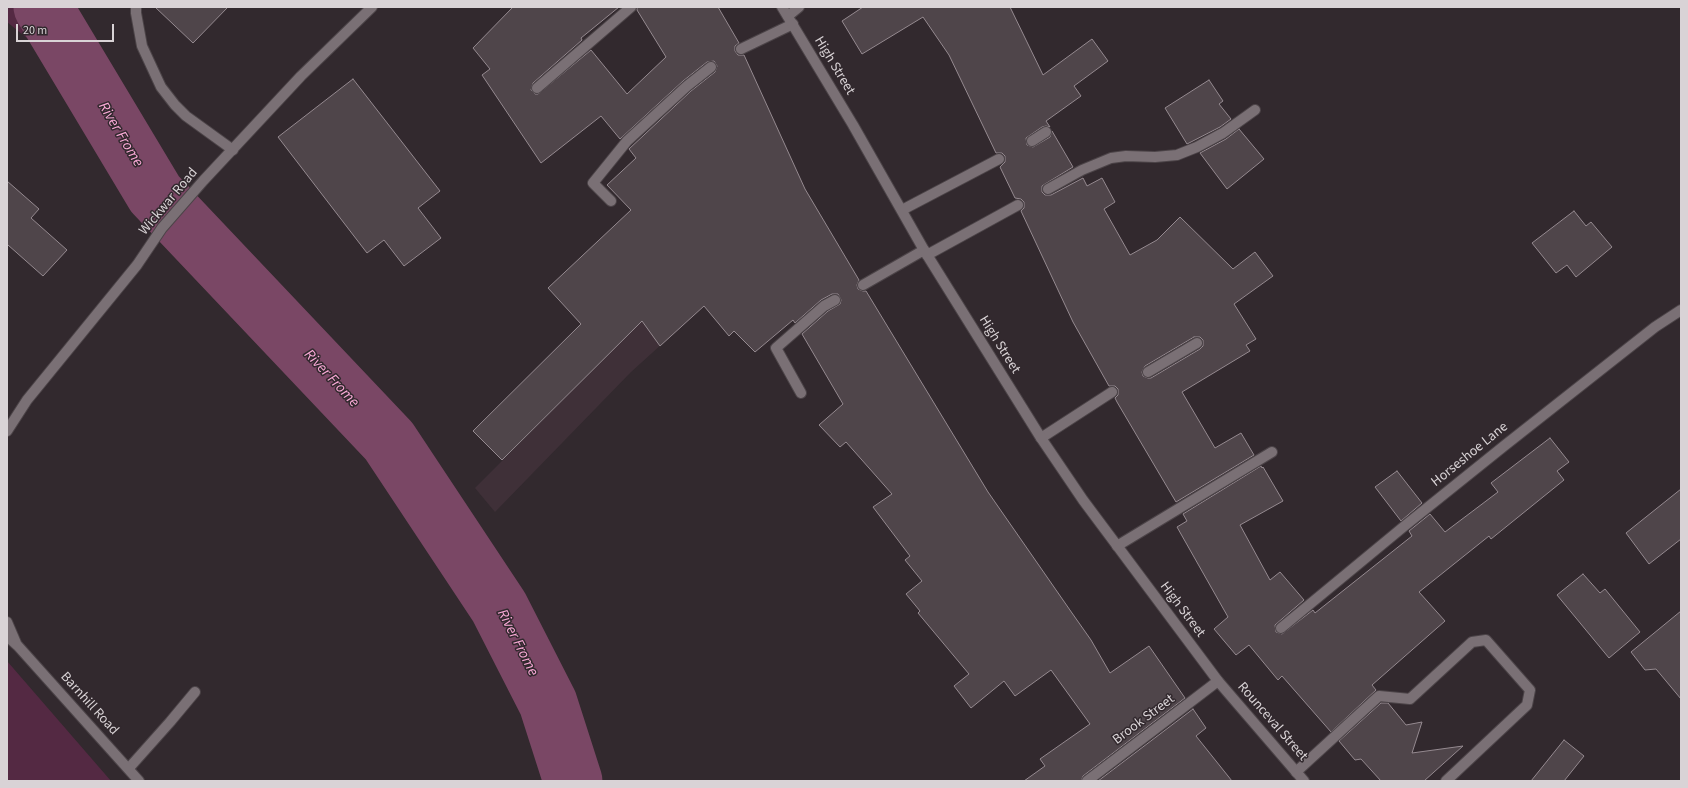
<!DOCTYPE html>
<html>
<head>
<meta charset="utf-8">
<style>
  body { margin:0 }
  #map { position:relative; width:1688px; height:788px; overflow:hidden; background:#32292e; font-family:"Source Sans 3",sans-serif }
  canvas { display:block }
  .frame { position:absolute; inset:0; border:8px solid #d9d3d6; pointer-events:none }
  .scale { position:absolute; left:16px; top:24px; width:98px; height:18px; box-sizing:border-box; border:2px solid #d9d3d6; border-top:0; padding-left:5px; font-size:12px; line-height:14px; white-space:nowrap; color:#d9d3d6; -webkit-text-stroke:3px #32292e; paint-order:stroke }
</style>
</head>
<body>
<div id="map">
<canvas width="1688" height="788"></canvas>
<div class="frame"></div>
<div class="scale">20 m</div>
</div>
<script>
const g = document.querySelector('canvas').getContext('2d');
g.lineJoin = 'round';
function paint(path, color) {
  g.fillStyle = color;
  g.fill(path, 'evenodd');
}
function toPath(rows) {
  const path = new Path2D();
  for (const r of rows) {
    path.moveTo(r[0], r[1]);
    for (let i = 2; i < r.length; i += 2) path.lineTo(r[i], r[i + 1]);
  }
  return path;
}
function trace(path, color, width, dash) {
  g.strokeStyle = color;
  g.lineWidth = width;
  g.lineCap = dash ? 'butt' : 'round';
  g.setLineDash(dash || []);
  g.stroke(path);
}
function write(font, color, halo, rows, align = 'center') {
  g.font = font + ' "Source Sans 3",sans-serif';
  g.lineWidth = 3;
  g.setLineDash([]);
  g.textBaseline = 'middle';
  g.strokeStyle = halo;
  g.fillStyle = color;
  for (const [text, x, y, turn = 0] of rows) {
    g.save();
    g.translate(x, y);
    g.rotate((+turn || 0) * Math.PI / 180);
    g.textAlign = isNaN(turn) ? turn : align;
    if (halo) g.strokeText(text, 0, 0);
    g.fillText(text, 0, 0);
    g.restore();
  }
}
paint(toPath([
  [693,316,631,372,495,512,475,488,611,352,582,323]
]), '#3f3038');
paint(toPath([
  [7,7,62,7,71,21,37,46,7,22],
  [7,661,111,781,7,781]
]), '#542943');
trace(toPath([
  [43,7,155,194,389,441,499,607,548,703,573,781]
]), '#7a4765', 59);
const building = toPath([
  [155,7,228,7,193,43,155,7],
  [513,7,619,7,581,38,582,40,533,83,531,90,535,94,538,94,591,50,627,94,666,57,637,10,637,7,718,7,739,43,735,46,735,51,738,55,744,55,805,189,859,280,857,285,858,289,863,291,866,291,988,492,1072,613,1091,640,1110,673,1149,646,1185,698,1083,776,1081,781,1024,781,1045,766,1040,759,1090,724,1051,670,1015,696,1004,681,971,708,954,686,969,674,918,613,920,611,906,594,922,581,905,560,910,556,873,507,892,494,846,442,840,447,819,425,843,404,802,334,828,311,840,304,841,300,838,294,832,294,821,300,795,323,793,320,755,352,734,331,729,336,704,306,660,346,642,321,502,460,473,431,581,324,548,288,631,210,607,185,636,158,629,149,691,91,715,72,717,66,714,61,707,62,683,81,620,139,601,116,541,163,482,75,490,69,473,48,513,7],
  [863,7,1010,7,1043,75,1092,39,1108,61,1074,86,1081,96,1046,121,1050,127,1046,126,1042,127,1026,138,1027,145,1033,147,1050,137,1052,131,1073,167,1045,184,1042,186,1042,192,1045,195,1051,195,1083,178,1087,186,1102,178,1115,202,1104,209,1130,255,1157,240,1180,217,1233,269,1255,252,1273,276,1234,304,1256,339,1246,345,1250,351,1182,392,1215,448,1241,433,1254,455,1176,502,1117,402,1115,398,1118,395,1118,389,1115,386,1109,386,1073,322,1021,211,1024,208,1024,202,1021,199,1015,198,1000,167,1005,162,1005,156,1002,153,996,153,949,55,923,17,862,54,842,21,863,7],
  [1194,337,1200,337,1203,340,1203,346,1200,349,1151,378,1148,378,1143,376,1142,372,1145,366,1194,337],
  [353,79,440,191,418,208,441,238,404,266,384,240,367,253,278,137,353,79],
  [1209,80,1223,101,1219,104,1231,119,1220,127,1187,144,1165,108,1209,80],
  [1239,129,1264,159,1227,189,1200,153,1226,139,1239,129],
  [7,181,39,209,31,218,67,250,43,276,8,245,7,246,7,181],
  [1574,211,1586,226,1591,222,1612,247,1576,277,1567,265,1556,273,1532,243,1574,211],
  [1550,438,1569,462,1557,471,1564,480,1491,539,1489,536,1419,592,1445,621,1372,685,1376,690,1331,732,1282,676,1278,680,1249,645,1236,655,1214,629,1228,617,1177,527,1187,521,1183,514,1261,466,1262,468,1263,467,1283,501,1240,525,1270,580,1280,572,1304,600,1275,625,1276,632,1282,634,1313,610,1315,613,1412,536,1409,531,1430,514,1445,532,1498,492,1491,483,1550,438],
  [1397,471,1422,503,1401,521,1375,487,1397,471],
  [1681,489,1681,539,1649,564,1626,533,1681,489],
  [1583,574,1600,593,1605,589,1640,632,1609,658,1557,595,1583,574],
  [1681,611,1681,699,1656,669,1645,670,1631,652,1681,611],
  [1381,703,1388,703,1406,725,1422,722,1412,753,1463,746,1424,781,1381,781,1361,759,1355,760,1339,741,1381,703],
  [1193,709,1206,728,1196,736,1232,781,1098,781,1193,709],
  [1564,740,1584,756,1564,781,1531,781,1564,740]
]);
paint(building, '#4f454a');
trace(building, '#958a90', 1);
const lane = toPath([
  [136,7,136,13,142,46,161,87,175,105,186,116,233,150],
  [788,16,799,7],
  [741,49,793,24],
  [537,88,631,7],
  [1032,141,1046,132],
  [1048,189,1082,170,1111,158,1126,156,1155,157,1177,155,1197,147,1223,133,1255,110],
  [611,201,593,183,627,141,687,86,711,67],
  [902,210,999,159],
  [927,255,1018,205],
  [863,285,924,250],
  [1148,372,1197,343],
  [801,393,776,348,824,306,835,300],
  [1041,438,1112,392],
  [1117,546,1272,452],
  [129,768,170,722,195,692],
  [1296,772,1379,696,1410,699,1472,642,1486,640,1530,690,1527,705,1446,781]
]);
const street = toPath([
  [7,622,16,643],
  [1281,628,1402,528,1504,446,1655,327,1681,310],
  [7,636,18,646,139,781],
  [1087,781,1218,681]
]);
const secondary = toPath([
  [782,7,853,125,924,250,1041,438,1083,500,1218,681,1304,781],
  [7,431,27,400,137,265,162,228,203,181,301,76,372,7]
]);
trace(lane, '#4c4448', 12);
trace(street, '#4c4448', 12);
trace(secondary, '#4c4448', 12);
trace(lane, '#7a7075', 10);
trace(street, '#7a7075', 10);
trace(secondary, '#7a7075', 10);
write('14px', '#d9d3d6', '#32292e', [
  ["High Street",834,66,59],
  ["Wickwar Road",169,202,-50],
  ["High Street",999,345,58],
  ["Horseshoe Lane",1470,455,-39],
  ["High Street",1182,610,53],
  ["Barnhill Road",89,704,48],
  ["Brook Street",1144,720,-37],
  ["Rounceval Street",1272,722,49]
]);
write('italic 15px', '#fbaad8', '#32292e', [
  ["River Frome",120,135,59],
  ["River Frome",331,379,47],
  ["River Frome",517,643,63]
]);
</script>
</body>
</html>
